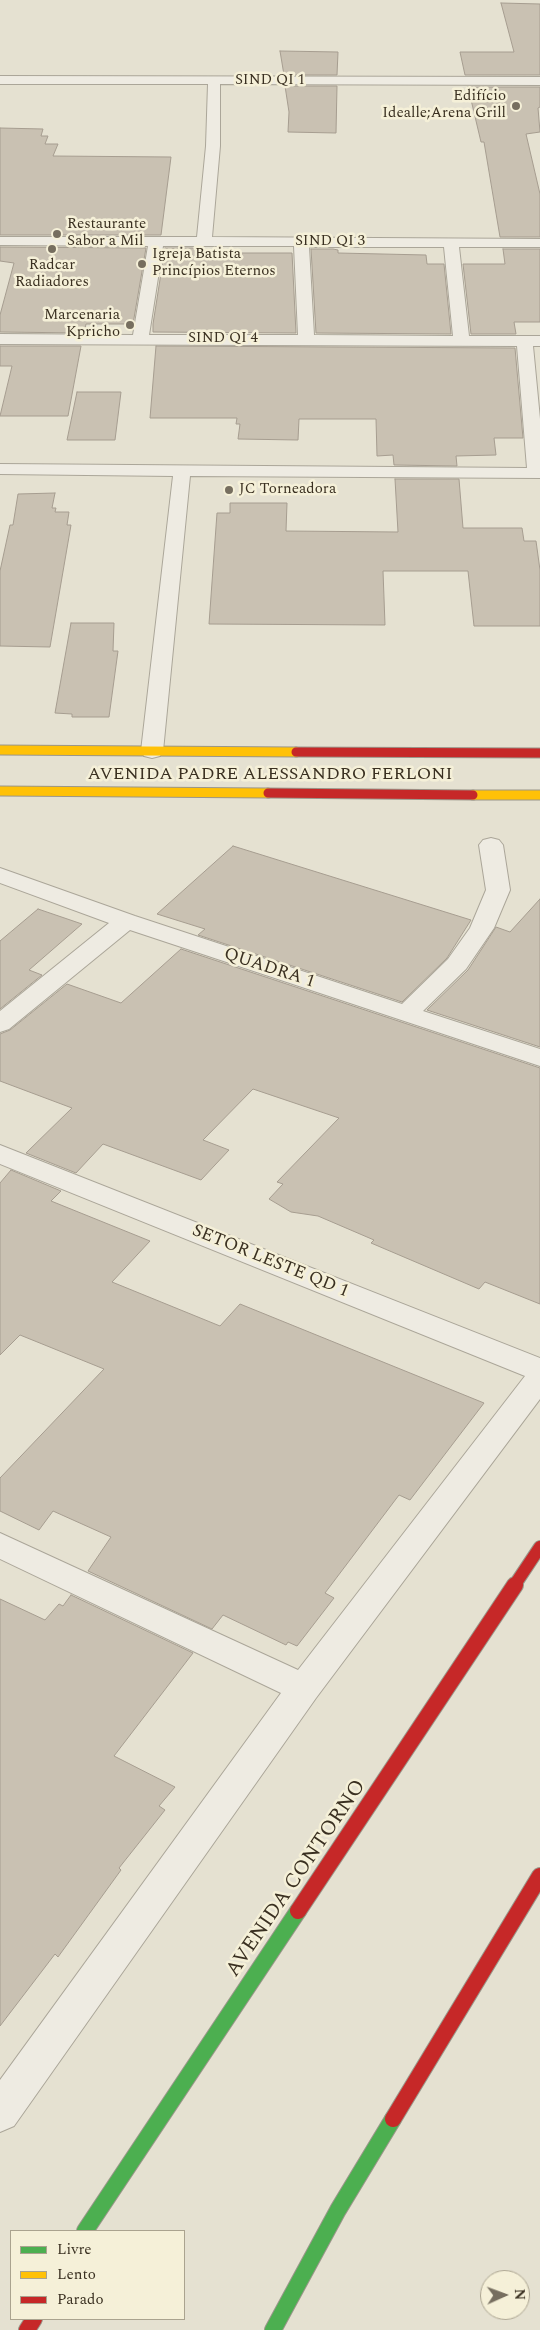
<!DOCTYPE html>
<html>
<head>
<meta charset="utf-8">
<style>
  body { margin:0 }
  #map { position:relative; width:540px; height:2330px; overflow:hidden; background:#e5e1d1; font-family:Spectral,serif }
  canvas { display:block }
  .legend { position:absolute; left:10px; top:2230px; width:175px; height:90px; box-sizing:border-box; background:#f5f0d8; border:1px solid #aaa38f; margin:0; padding:6px 9px; list-style:none; font-size:15px; color:#3a3021 }
  .legend li { display:flex; align-items:center; gap:10px; height:25px }
  .legend b { width:25px; border:1px solid #aaa38f }
  .north { position:absolute; left:480px; top:2270px; width:50px; height:50px; box-sizing:border-box; background:#f5f0d8; border:1px solid #aaa38f; border-radius:50%; rotate:88deg; font-size:14px; font-weight:700; line-height:20px; text-align:center; color:#3a3021 }
  .north::after { content:''; display:block; margin:auto; width:18px; height:22px; background:#766e5f; clip-path:polygon(50% 0,100% 100%,50% 72%,0 100%) }
</style>
</head>
<body>
<div id="map">
<canvas width="540" height="2330"></canvas>
<ul class="legend">
<li><b style="height:6px;background:#4caf50"></b>Livre</li>
<li><b style="height:6px;background:#ffc107"></b>Lento</li>
<li><b style="height:6px;background:#c62828"></b>Parado</li>
</ul>
<div class="north">N</div>
</div>
<script>
const g = document.querySelector('canvas').getContext('2d');
g.lineJoin = 'round';
function paint(path, color) {
  g.fillStyle = color;
  g.fill(path, 'evenodd');
}
function toPath(rows) {
  const path = new Path2D();
  for (const r of rows) {
    path.moveTo(r[0], r[1]);
    for (let i = 2; i < r.length; i += 2) path.lineTo(r[i], r[i + 1]);
  }
  return path;
}
function trace(path, color, width, dash) {
  g.strokeStyle = color;
  g.lineWidth = width;
  g.lineCap = dash ? 'butt' : 'round';
  g.setLineDash(dash || []);
  g.stroke(path);
}
function write(font, color, halo, rows, align = 'center') {
  g.font = font + ' Spectral,serif';
  g.lineWidth = 5;
  g.setLineDash([]);
  g.textBaseline = 'middle';
  g.strokeStyle = halo;
  g.fillStyle = color;
  for (const [text, x, y, turn = 0] of rows) {
    g.save();
    g.translate(x, y);
    g.rotate((+turn || 0) * Math.PI / 180);
    g.textAlign = isNaN(turn) ? turn : align;
    if (halo) g.strokeText(text, 0, 0);
    g.fillText(text, 0, 0);
    g.restore();
  }
}
const building = toPath([
  [501,3,540,4,540,75,465,75,460,52,514,52,501,3],
  [280,51,338,52,337,75,284,75,280,51],
  [285,86,337,86,336,133,288,132,289,112,285,86],
  [468,87,540,87,540,107,538,108,540,132,526,134,540,194,540,237,500,237,484,142,481,142,468,87],
  [0,128,43,129,41,136,48,136,45,144,58,144,53,156,171,157,161,235,0,235,0,128],
  [0,247,146,248,133,324,86,324,84,333,0,332,0,315,14,263,0,261,0,247],
  [165,248,192,248,225,253,292,253,296,333,153,332,153,324,165,248],
  [311,249,333,249,338,250,338,253,426,255,427,264,444,264,451,334,316,333,311,249],
  [503,249,540,249,540,322,514,322,516,334,471,334,463,264,505,264,503,249],
  [0,346,81,346,68,416,0,416,12,366,0,366,0,346],
  [156,346,515,348,523,438,494,438,496,455,456,456,457,466,394,465,393,455,377,456,376,419,299,419,298,440,238,439,240,424,236,424,237,418,150,418,156,346],
  [77,392,121,392,115,440,67,440,77,392],
  [395,479,459,479,463,528,522,528,524,541,536,541,540,570,540,626,474,626,468,571,383,571,385,625,209,624,217,513,230,513,230,503,287,503,286,531,398,532,395,479],
  [55,493,52,508,56,508,55,512,69,512,67,525,71,525,50,647,0,646,0,571,10,525,13,525,18,494,55,493],
  [71,623,114,623,113,651,118,651,109,717,72,717,72,714,55,713,71,623],
  [233,846,471,920,447,958,402,1002,198,935,205,929,157,914,233,846],
  [540,899,540,1047,427,1010,468,970,496,927,510,932,540,899],
  [38,909,82,924,29,970,42,975,0,1009,0,941,38,909],
  [181,949,540,1068,540,1304,485,1282,479,1289,371,1243,374,1240,318,1216,291,1212,269,1199,283,1184,277,1182,339,1118,253,1089,203,1140,229,1150,201,1180,103,1144,76,1173,26,1153,72,1108,0,1081,0,1034,10,1030,67,984,121,1003,181,949],
  [11,1170,61,1191,51,1201,150,1241,112,1282,220,1326,240,1304,484,1403,410,1500,399,1495,325,1593,334,1598,297,1646,288,1642,286,1645,223,1615,212,1629,88,1571,111,1537,53,1511,39,1530,0,1511,0,1478,104,1369,20,1335,0,1355,0,1183,11,1170],
  [71,1595,193,1653,114,1756,175,1787,159,1806,165,1810,119,1868,121,1870,58,1957,55,1954,0,2026,0,1599,45,1620,59,1604,63,1606,71,1595]
]);
paint(building, '#c9c1b2');
trace(building, '#a69d90', 1);
const street = toPath([
  [0,76,540,77,540,85,220,84,220,146,212,237,540,239,540,247,459,247,469,336,540,336,540,346,533,346,540,419,540,478,190,476,163,751,160,756,152,758,144,756,141,751,173,476,0,474,0,464,527,468,517,346,0,344,0,334,133,335,148,246,0,245,0,237,197,237,206,146,208,84,0,84,0,76],
  [163,246,294,246,298,335,149,335,163,246],
  [309,247,444,247,453,336,314,335,309,247],
  [491,838,499,840,503,845,510,890,494,928,466,969,423,1011,540,1049,540,1066,130,930,9,1029,0,1032,0,1011,109,923,0,883,0,868,135,916,402,1004,448,959,470,928,486,890,479,845,483,840,491,838],
  [0,1145,540,1358,540,1399,316,1698,14,2126,0,2132,0,2080,281,1693,0,1559,0,1533,298,1670,525,1376,0,1164,0,1145]
]);
const fast = toPath([
  [85,2231,298,1911],
  [273,2330,338,2210,393,2119]
]);
const slow = toPath([
  [0,750,296,752],
  [0,791,268,793],
  [473,795,540,795]
]);
const jamFar2 = toPath([
  [296,752,540,753],
  [268,793,473,795]
]);
const jamFar1 = toPath([
  [514,1586,540,1547]
]);
const jam = toPath([
  [298,1911,515,1585],
  [393,2119,540,1876],
  [27,2330,34,2319]
]);
trace(street, '#aba699', 2);
trace(fast, '#9a968a', 18);
trace(slow, '#9a968a', 11);
trace(jamFar2, '#9a968a', 11);
trace(jamFar1, '#9a968a', 14);
trace(jam, '#9a968a', 18);
paint(street, '#eeebe2');
trace(fast, '#4caf50', 16);
trace(slow, '#ffc107', 9);
trace(jamFar2, '#c62828', 9);
trace(jamFar1, '#c62828', 12);
trace(jam, '#c62828', 16);
for (const [x, y, r, color] of [
  [516,106,5,"#766e5f"],
  [57,234,5,"#766e5f"],
  [52,249,5,"#766e5f"],
  [142,264,5,"#766e5f"],
  [130,325,5,"#766e5f"],
  [229,490,5,"#766e5f"]
]) {
  const dot = new Path2D();
  dot.arc(x, y, r, 0, 2 * Math.PI);
  g.fillStyle = color;
  g.fill(dot);
  trace(dot, '#f5f0d8', 2);
}
write('15px', '#3a3021', '#f5f0d8', [
  ["SIND QI 1",270,81],
  ["SIND QI 3",330,242],
  ["SIND QI 4",223,339]
]);
write('15px', '#3a3021', '#f5f0d8', [
  ["Edifício",506,97,"right"],
  ["Idealle;Arena Grill",506,114,"right"],
  ["Restaurante",67,225],
  ["Sabor a Mil",67,242],
  ["Igreja Batista",152,255],
  ["Princípios Eternos",152,272],
  ["Radcar",52,266,"center"],
  ["Radiadores",52,283,"center"],
  ["Marcenaria",120,316,"right"],
  ["Kpricho",120,333,"right"],
  ["JC Torneadora",239,490]
], 'left');
write('18px', '#3a3021', '#f5f0d8', [
  ["AVENIDA PADRE ALESSANDRO FERLONI",270,775],
  ["QUADRA 1",269,969,18],
  ["SETOR LESTE QD 1",270,1262,22]
]);
write('21px', '#3a3021', '#f5f0d8', [
  ["AVENIDA CONTORNO",297,1879,-56]
]);
</script>
</body>
</html>
